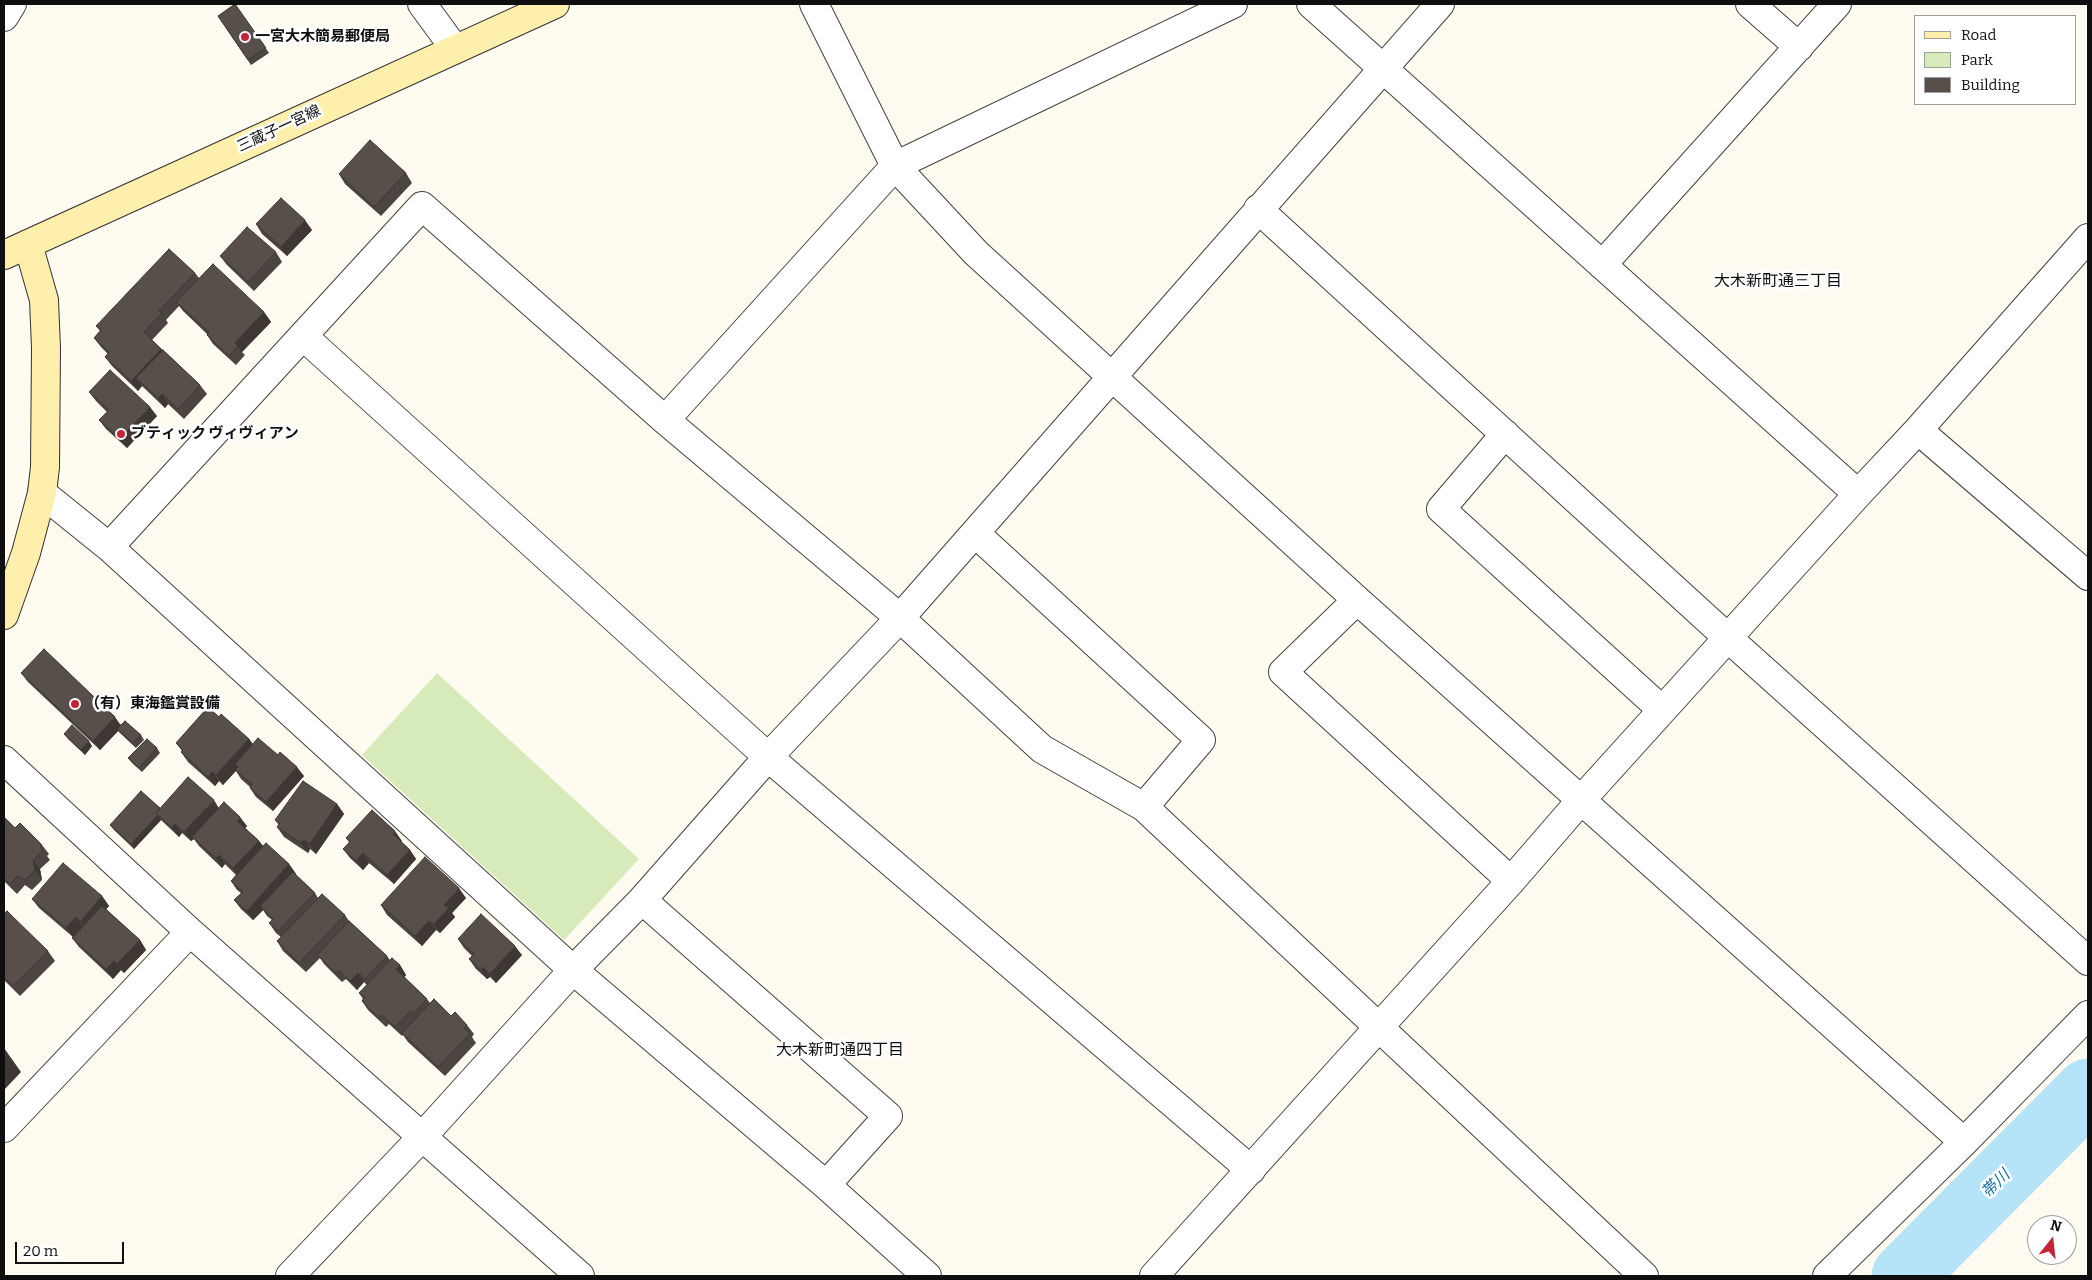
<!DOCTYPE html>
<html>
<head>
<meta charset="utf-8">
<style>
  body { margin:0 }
  #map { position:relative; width:2092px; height:1280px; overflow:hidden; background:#fffbf1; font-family:Bitter,serif }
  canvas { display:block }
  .frame { position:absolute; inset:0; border:5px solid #0f0f0f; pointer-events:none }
  .legend { position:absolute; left:1914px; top:15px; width:162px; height:90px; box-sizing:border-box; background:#fff; border:1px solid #9f9f9f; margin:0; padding:6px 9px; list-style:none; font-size:15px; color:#0f0f0f }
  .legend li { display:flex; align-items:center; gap:10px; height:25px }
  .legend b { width:25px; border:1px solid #9f9f9f }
  .north { position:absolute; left:2027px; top:1215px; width:50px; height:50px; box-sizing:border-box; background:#fff; border:1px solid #9f9f9f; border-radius:50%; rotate:16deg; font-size:14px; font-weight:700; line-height:20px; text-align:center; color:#0f0f0f }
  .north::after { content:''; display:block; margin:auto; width:18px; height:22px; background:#c22438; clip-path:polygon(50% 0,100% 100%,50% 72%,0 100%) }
  .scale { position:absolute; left:15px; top:1242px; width:109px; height:22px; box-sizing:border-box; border:2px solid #0f0f0f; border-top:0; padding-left:6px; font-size:15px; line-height:18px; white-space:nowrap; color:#0f0f0f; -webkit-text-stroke:4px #fff; paint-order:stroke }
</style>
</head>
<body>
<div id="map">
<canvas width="2092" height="1280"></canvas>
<div class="frame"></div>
<ul class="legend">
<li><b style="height:6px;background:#ffefac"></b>Road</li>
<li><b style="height:14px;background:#d7eab9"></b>Park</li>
<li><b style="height:14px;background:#584f4b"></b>Building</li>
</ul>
<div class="north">N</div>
<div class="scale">20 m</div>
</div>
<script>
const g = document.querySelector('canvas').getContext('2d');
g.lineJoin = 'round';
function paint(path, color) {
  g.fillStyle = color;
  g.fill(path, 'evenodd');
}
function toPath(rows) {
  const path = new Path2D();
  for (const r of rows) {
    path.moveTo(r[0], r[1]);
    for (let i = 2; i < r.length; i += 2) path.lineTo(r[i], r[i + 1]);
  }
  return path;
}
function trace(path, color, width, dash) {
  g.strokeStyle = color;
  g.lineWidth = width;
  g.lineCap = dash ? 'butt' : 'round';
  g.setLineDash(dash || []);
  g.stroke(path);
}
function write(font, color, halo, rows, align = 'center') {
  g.font = font + ' Bitter,"Noto Sans JP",serif';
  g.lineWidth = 5;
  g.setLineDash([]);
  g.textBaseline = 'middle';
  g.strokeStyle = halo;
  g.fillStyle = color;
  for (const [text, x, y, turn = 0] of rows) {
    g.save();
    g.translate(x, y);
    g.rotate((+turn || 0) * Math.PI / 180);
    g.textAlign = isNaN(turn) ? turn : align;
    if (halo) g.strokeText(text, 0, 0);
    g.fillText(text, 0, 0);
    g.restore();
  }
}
paint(toPath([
  [437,673,639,859,564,940,362,755]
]), '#d7eab9');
trace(toPath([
  [1904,1276,2088,1091]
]), '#b5e3f7', 65);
const street = toPath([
  [422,4,455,49],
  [814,4,895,166,976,253,1357,600,1964,1142],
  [1311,4,1858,494],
  [1750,4,1799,47],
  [4,17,12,4],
  [1258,209,1728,638,2088,961],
  [1602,265,1837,4],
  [303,336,768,757,1251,1170],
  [665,420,900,618,1042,749,1144,807,1644,1276],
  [1918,430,2088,576],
  [1505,434,1441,509,1662,710],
  [42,493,109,547,573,970,826,1185,927,1276],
  [975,533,1201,740,1144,807],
  [109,547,422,206,665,420,895,166,1233,4],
  [1357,600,1283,672,1511,881],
  [4,760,190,932,580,1276],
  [642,900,888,1116,826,1185],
  [4,1128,190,932],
  [290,1276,422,1137,573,970,642,900,768,757,900,618,1440,4],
  [1154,1276,1511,881,1582,799,1858,494,1918,430,2088,238],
  [1827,1276,1964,1142,2088,1015]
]);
const secondary = toPath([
  [4,255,555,4],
  [4,615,26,553,42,493,45,467,46,348,44,300,28,244]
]);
trace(street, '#424242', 30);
trace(secondary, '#313131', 30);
trace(street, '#fff', 28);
trace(secondary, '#ffefac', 28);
paint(toPath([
  [235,4,269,53,251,65,218,16],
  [406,173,412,183,381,216,345,184,339,174],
  [256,224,312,230,287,256,262,234],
  [276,252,282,262,254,291,227,265,220,256],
  [195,273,199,278,264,312,271,322,242,352,245,355,236,365,213,344,207,335,207,334,183,311,179,306,166,320,168,323,152,340,163,350,200,385,207,394,184,419,168,404,165,408,142,386,138,391,112,366,105,357,108,354,101,347,94,338,100,331,96,326],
  [89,392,157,416,127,448,106,429,99,420,107,412,96,401],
  [21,673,141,735,144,740,136,748,121,734,118,731,100,750,28,682],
  [219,717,249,739,253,744,304,776,273,811,256,797,250,788,250,787,241,779,236,771,223,785,219,781,215,786,188,762,181,752,182,751,176,743],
  [64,734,92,746,85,755,68,739],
  [157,748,160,753,142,772,132,763,128,758],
  [337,804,344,814,316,854,310,849,308,853,284,837,277,827,279,825,275,820],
  [160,808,219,808,247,826,245,828,259,841,263,846,289,864,296,874,296,875,315,893,318,898,345,915,349,921,387,956,390,960,400,965,406,975,404,977,427,999,430,1003,467,1025,474,1034,472,1037,476,1043,445,1076,408,1042,403,1035,402,1036,389,1024,386,1027,368,1010,362,1001,363,999,359,993,367,985,364,982,357,990,346,979,342,982,324,964,320,958,306,972,283,951,277,941,281,937,276,933,269,923,272,920,267,916,263,910,253,920,241,909,234,900,241,893,237,890,231,881,236,875,225,864,222,868,199,846,194,839,191,841,182,833,179,837,161,820,134,849,114,830,110,825],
  [4,817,15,828,42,845,49,854,47,856,50,860,40,869,42,880,32,890,25,885,17,894,4,881],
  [346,838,402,841,401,842,410,850,416,859,394,884,369,863,363,870,350,858,343,849,349,842],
  [102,896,109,906,106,909,140,940,146,950,124,973,121,970,113,979,79,947,72,938,73,937,39,908,32,899],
  [466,898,452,913,455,917,440,933,436,930,422,946,387,915,381,905],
  [4,914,48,951,55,961,20,996,4,980],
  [458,939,522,955,496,983,490,977,487,979,476,969,469,959,472,956,464,948]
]), '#4c4440');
paint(toPath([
  [305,220,312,230,287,256,281,247],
  [264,312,271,322,242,352,238,346,235,343],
  [161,349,168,358,136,378,142,386,138,391,131,381],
  [162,394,168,404,165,408,158,398],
  [150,407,157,416,127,448,120,439],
  [115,717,122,727,100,750,93,741],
  [249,739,256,749,235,764,238,768,223,785,216,775],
  [89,741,92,746,85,755,81,750],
  [297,767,304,776,273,811,266,802],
  [212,772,219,781,215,786,208,777],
  [214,800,220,810,192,837,194,839,191,841,184,832],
  [337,804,344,814,316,854,310,844],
  [158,815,161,820,134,849,131,844],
  [240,817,247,826,243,830,237,821],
  [175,824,182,833,179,837,172,828],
  [395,831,402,841,400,844,393,834],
  [304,840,310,849,308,853,301,843],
  [259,841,266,850,240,878,233,868],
  [410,850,416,859,394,884,387,875],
  [363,853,369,863,363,870,356,861],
  [219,855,225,864,222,868,216,858],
  [33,860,40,869,42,880,35,870],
  [289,864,296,874,264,909,260,906,263,910,253,920,247,911],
  [459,888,466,898,452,913,455,917,440,933,434,924,444,905],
  [102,896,109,906,88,930,81,921],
  [76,917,83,927,73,937,66,928],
  [429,921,436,930,422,946,415,936],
  [140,940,146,950,124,973,117,964],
  [515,946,522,955,496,983,490,974],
  [114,961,121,970,113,979,106,969],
  [400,965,406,975,403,979,396,969],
  [483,967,490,977,487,979,481,970],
  [358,973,364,982,357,990,350,981],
  [4,1048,21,1072,4,1090]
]), '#3e3734');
const building = toPath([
  [235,4,266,48,248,60,218,16,235,4],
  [370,140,406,173,374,207,339,174,370,140],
  [281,198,305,220,281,247,256,224,281,198],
  [247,227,276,252,248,282,220,256,247,227],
  [169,249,195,273,159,311,162,313,144,332,161,349,131,381,105,357,109,352,94,338,101,330,96,326,169,249],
  [213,264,264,312,235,343,238,346,229,356,207,335,209,332,176,302,213,264],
  [163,350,200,385,178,409,162,394,158,398,136,378,163,350],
  [110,370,150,407,120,439,99,420,109,410,89,392,110,370],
  [44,649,115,717,93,741,21,673,44,649],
  [208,707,219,717,221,714,249,739,216,775,212,772,208,777,181,752,183,750,176,743,208,707],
  [125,721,141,735,133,743,117,729,125,721],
  [72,725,89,741,81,750,64,734,72,725],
  [258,738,278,755,280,752,297,767,266,802,250,788,252,784,235,770,238,767,235,764,258,738],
  [147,739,157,748,139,768,128,758,147,739],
  [188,777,214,800,184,832,175,824,172,828,156,813,188,777],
  [303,781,337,804,310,844,304,840,301,843,277,827,280,823,275,820,303,781],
  [141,791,160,808,156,813,158,815,131,844,110,825,141,791],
  [224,802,240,817,237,821,259,841,233,868,219,855,216,858,192,837,224,802],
  [372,810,395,831,393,834,410,850,387,875,363,853,356,861,343,849,350,842,346,838,372,810],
  [4,817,15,828,20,823,42,845,40,847,43,850,33,860,35,870,25,880,18,876,10,884,4,878,4,817],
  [266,843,289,864,247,911,234,900,243,892,231,881,266,843],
  [425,857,459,888,444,905,449,908,434,924,429,921,415,936,381,905,425,857],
  [63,863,102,896,81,921,76,917,66,928,32,899,63,863],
  [293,872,315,893,278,931,269,923,273,919,260,906,293,872],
  [322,894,345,915,299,963,277,941,322,894],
  [102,906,140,940,117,964,114,961,106,969,72,938,102,906],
  [7,911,48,951,13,986,4,977,4,914,7,911],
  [481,914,515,946,490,974,483,967,481,970,469,959,474,954,458,939,481,914],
  [349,921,387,956,365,979,358,973,350,981,339,970,336,973,317,955,349,921],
  [392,958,400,965,396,969,427,999,413,1013,411,1011,395,1027,382,1015,379,1018,362,1001,365,997,359,993,392,958],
  [434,999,451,1016,455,1012,467,1025,464,1028,470,1034,438,1067,402,1033,434,999]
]);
paint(building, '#584f4b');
trace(building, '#3e3734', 1);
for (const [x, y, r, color] of [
  [245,37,5,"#c22438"],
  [121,434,5,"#c22438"],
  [75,704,5,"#c22438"]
]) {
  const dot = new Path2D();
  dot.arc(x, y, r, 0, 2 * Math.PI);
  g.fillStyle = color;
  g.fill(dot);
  trace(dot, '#fff', 2);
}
write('bold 15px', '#0f0f0f', '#fff', [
  ["一宮大木簡易郵便局",255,37],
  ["ブティック ヴィヴィアン",131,434],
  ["（有）東海鑑賞設備",85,704]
], 'left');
write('15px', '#0f0f0f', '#fff', [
  ["三蔵子一宮線",279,129,-25]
]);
write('16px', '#0f0f0f', '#fff', [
  ["大木新町通三丁目",1778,282],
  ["大木新町通四丁目",840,1051]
]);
write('italic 16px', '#1670a3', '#fff', [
  ["帯川",1996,1184,-45]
]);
</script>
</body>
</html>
